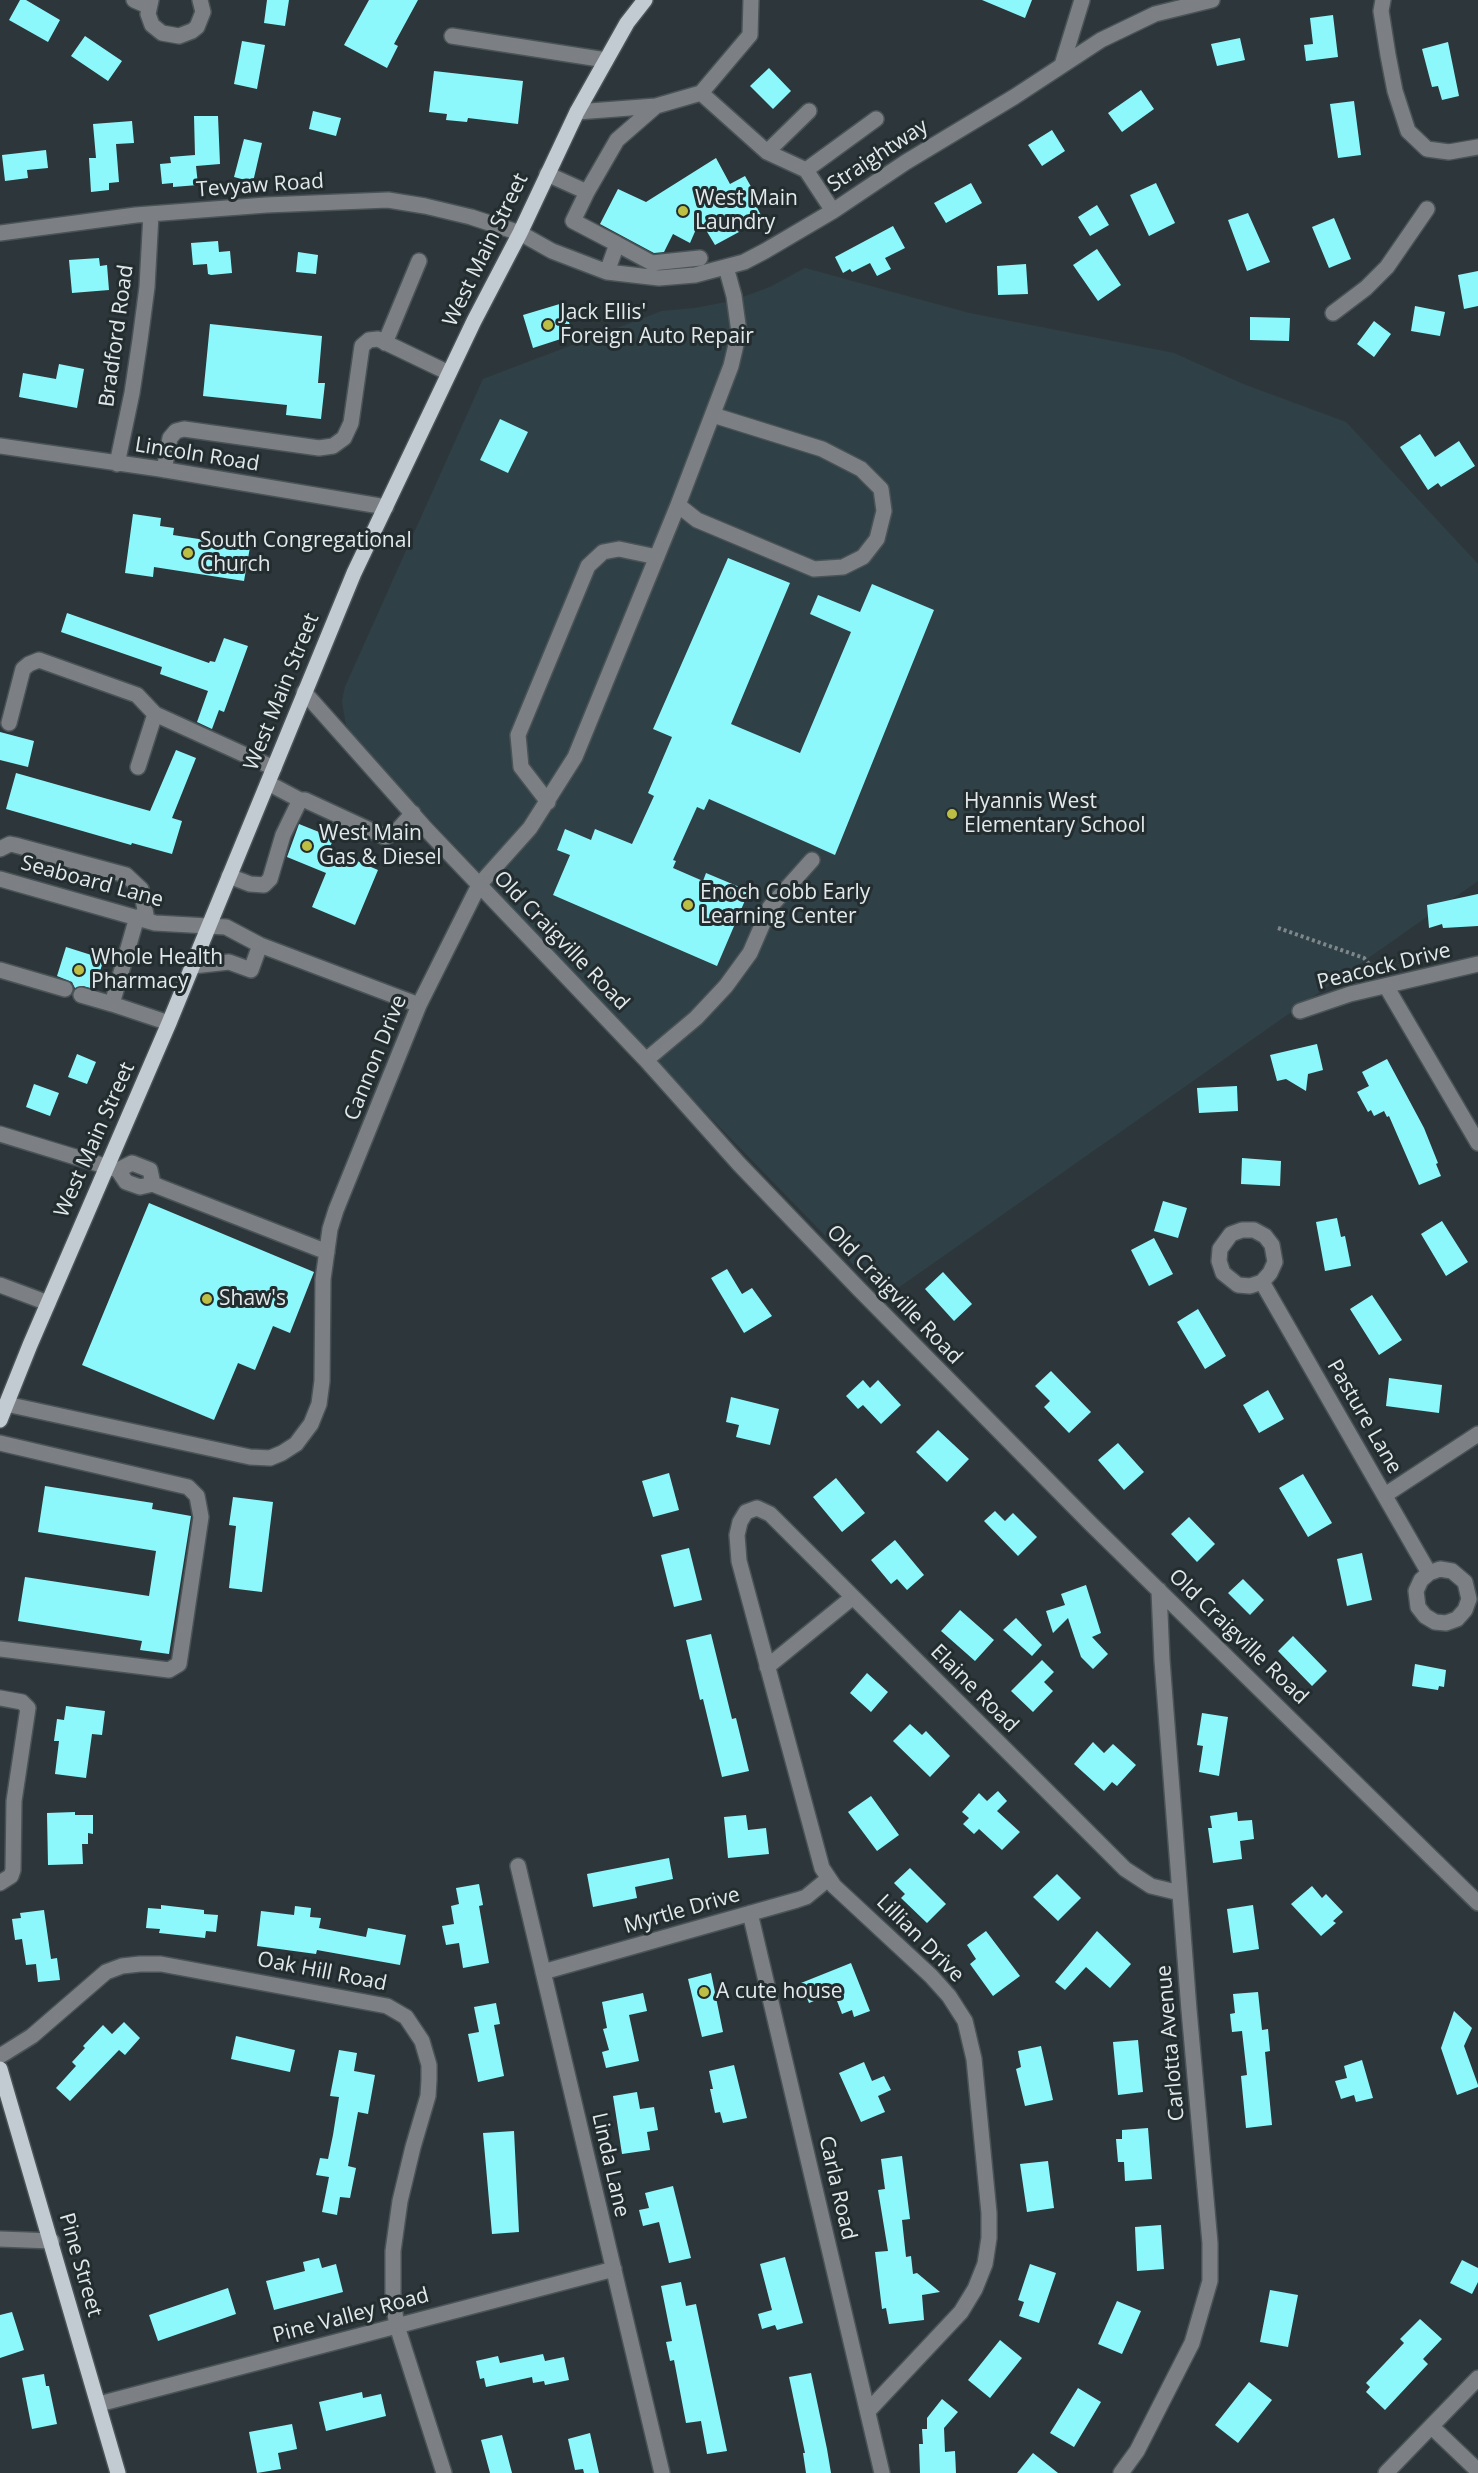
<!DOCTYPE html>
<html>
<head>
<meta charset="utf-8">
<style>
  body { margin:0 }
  canvas { display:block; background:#2d373b }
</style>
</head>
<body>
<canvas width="1478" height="2473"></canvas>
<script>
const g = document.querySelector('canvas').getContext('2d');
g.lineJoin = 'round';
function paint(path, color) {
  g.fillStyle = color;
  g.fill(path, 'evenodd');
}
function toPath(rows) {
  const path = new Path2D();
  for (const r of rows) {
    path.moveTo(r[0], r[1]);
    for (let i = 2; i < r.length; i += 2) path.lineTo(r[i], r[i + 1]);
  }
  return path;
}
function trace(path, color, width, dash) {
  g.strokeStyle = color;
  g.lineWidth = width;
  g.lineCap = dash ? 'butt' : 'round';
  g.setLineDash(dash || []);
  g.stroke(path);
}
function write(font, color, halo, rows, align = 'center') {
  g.font = font + ' "Open Sans",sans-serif';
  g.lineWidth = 6;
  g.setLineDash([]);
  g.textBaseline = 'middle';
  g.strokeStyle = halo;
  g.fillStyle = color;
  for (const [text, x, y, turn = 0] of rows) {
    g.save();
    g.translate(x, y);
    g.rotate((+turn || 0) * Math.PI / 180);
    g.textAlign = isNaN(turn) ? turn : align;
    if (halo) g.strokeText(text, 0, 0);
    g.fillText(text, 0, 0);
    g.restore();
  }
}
paint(toPath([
  [805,268,969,313,1174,353,1243,384,1346,422,1478,564,1478,881,885,1297,672,1078,352,736,346,725,342,701,345,687,483,379,662,311,695,308,732,301,770,287]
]), '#2f4147');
paint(toPath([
  [20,0,26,0,60,20,48,42,9,20],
  [267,0,289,0,285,26,264,23],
  [369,0,418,0,394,44,398,46,387,68,344,45],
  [982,0,1032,0,1025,18],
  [1333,15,1338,57,1306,61,1304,45,1313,44,1310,18],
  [85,36,122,61,108,81,71,56],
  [1240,38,1245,60,1217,66,1211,44],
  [242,41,265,45,257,89,234,84],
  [1448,42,1459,96,1442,100,1438,86,1432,87,1422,49],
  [769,68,791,91,773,109,750,86],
  [434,71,523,81,518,124,468,118,467,122,446,120,447,114,429,112],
  [1141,90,1154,109,1122,132,1108,113],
  [1354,101,1361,155,1338,158,1330,104],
  [313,111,341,118,336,136,309,129],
  [194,116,218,116,220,164,196,166,198,185,173,187,173,183,162,184,160,164,171,163,170,157,195,155],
  [132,121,134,143,116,144,119,182,109,183,109,190,91,192,89,158,96,158,93,124],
  [1052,130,1065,151,1042,166,1028,145],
  [244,139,262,143,253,182,234,177],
  [46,150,48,168,27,170,28,178,5,181,2,155],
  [716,158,730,184,745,176,758,199,754,202,763,219,715,245,700,220,690,243,673,234,664,252,654,253,600,224,618,189,646,202],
  [971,183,982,203,946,223,934,203],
  [1156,183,1175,223,1149,236,1130,195],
  [1097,205,1109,225,1090,236,1078,217],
  [1248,213,1270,262,1247,271,1228,220],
  [1334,218,1351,259,1329,268,1312,227],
  [893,226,905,248,885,258,891,269,877,276,870,263,852,272,850,269,843,273,835,257],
  [218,241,219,252,230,251,232,273,211,275,208,274,207,264,193,265,191,243],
  [1097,249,1121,285,1098,301,1073,265],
  [298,252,318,255,316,274,296,272],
  [99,258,100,266,107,265,109,290,72,293,69,260],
  [1026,264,1028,294,998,295,997,266],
  [1478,271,1478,306,1464,309,1458,275],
  [563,303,573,335,533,348,523,315],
  [1415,306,1445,312,1440,336,1411,331],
  [1250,317,1290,318,1289,341,1250,340],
  [1374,321,1391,334,1374,357,1357,344],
  [210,324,322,336,318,383,325,383,321,419,286,415,287,405,203,396],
  [59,364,84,369,77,408,19,397,23,373,56,379],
  [500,419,528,432,508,473,480,460],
  [1420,434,1435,457,1459,441,1475,466,1441,487,1438,483,1428,490,1400,447],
  [133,514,161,518,160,526,174,528,173,535,250,547,244,581,154,567,153,577,125,573],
  [728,558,790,583,731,724,800,753,851,632,810,614,818,595,860,612,872,584,934,610,835,855,709,799,704,810,697,807,673,860,676,861,673,868,703,881,706,873,749,891,717,966,553,895,570,855,557,850,565,829,591,840,595,829,632,844,654,796,648,793,672,737,653,729],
  [67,613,209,663,210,661,215,662,224,638,248,646,224,712,219,710,212,729,197,722,208,691,160,674,162,667,61,632],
  [0,732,34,741,28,767,0,760],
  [176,750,196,758,172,818,182,821,172,854,132,843,131,845,6,809,16,773,150,811],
  [299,824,334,838,329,849,378,870,355,925,312,907,326,873,287,857],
  [1478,894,1478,926,1443,928,1442,924,1429,928,1427,905],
  [66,947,104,959,94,989,83,986,75,988,72,982,57,976],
  [1317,1044,1323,1070,1308,1074,1306,1091,1286,1079,1277,1081,1270,1055],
  [77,1054,96,1062,87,1084,68,1077],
  [1387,1059,1424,1128,1438,1163,1436,1164,1441,1176,1419,1185,1389,1116,1387,1117,1384,1111,1374,1116,1371,1110,1368,1112,1357,1092,1369,1086,1362,1072],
  [34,1084,59,1093,50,1116,26,1107],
  [1237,1086,1238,1111,1199,1113,1197,1088],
  [1242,1158,1281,1161,1280,1186,1241,1184],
  [1163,1201,1187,1208,1178,1238,1154,1231],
  [149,1203,314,1272,290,1333,273,1326,255,1370,238,1363,214,1420,82,1365],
  [1337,1218,1341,1237,1345,1236,1351,1266,1325,1271,1316,1222],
  [1442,1221,1468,1262,1446,1276,1421,1234],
  [1154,1238,1173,1274,1149,1286,1131,1250],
  [727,1269,742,1294,752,1288,772,1316,744,1333,711,1278],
  [943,1272,972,1304,954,1321,925,1289],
  [1372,1295,1402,1340,1379,1355,1350,1309],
  [1198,1309,1226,1356,1205,1369,1177,1322],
  [1051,1371,1091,1412,1069,1433,1044,1407,1050,1401,1035,1386],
  [1389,1378,1442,1385,1439,1413,1386,1406],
  [863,1380,870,1388,878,1380,901,1405,881,1424,863,1405,858,1409,846,1396],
  [1268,1390,1284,1419,1259,1433,1243,1405],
  [731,1397,779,1409,770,1445,736,1437,739,1425,726,1422],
  [938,1430,969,1459,947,1482,916,1452],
  [1118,1443,1144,1472,1124,1490,1098,1460],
  [669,1473,679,1510,653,1517,642,1481],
  [1303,1474,1332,1523,1308,1537,1279,1488],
  [836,1478,865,1513,842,1532,813,1497],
  [45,1486,153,1503,152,1509,191,1516,169,1654,140,1650,142,1641,18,1621,25,1577,149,1596,156,1551,38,1532],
  [233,1497,273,1502,262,1592,229,1588,236,1526,229,1525],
  [995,1511,1005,1521,1013,1513,1037,1537,1018,1556,984,1521],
  [1189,1517,1215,1544,1197,1562,1171,1534],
  [895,1540,924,1575,907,1590,897,1579,891,1584,871,1560],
  [689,1548,702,1600,674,1607,661,1555],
  [1362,1553,1372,1600,1347,1606,1337,1559],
  [1243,1579,1264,1600,1250,1615,1228,1593],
  [1086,1585,1101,1633,1092,1637,1108,1654,1093,1669,1081,1657,1068,1618,1053,1633,1046,1611,1065,1605,1061,1594],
  [960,1610,994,1640,975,1661,941,1631],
  [1016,1618,1042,1645,1032,1656,1003,1630],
  [711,1634,732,1719,736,1718,749,1771,722,1777,703,1699,700,1700,686,1640],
  [1293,1636,1327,1671,1312,1686,1278,1651],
  [1042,1660,1054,1672,1044,1682,1053,1691,1033,1712,1011,1691],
  [1415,1664,1446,1670,1444,1687,1439,1686,1438,1690,1412,1686],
  [867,1673,888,1692,871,1712,850,1693],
  [66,1706,105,1711,102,1735,92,1734,86,1778,55,1774,59,1741,54,1741,57,1719,64,1720],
  [1202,1713,1228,1717,1219,1776,1199,1772,1203,1746,1197,1745],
  [910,1724,922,1735,926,1731,950,1756,930,1777,893,1741],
  [1093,1742,1104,1753,1113,1744,1136,1765,1117,1786,1112,1782,1104,1791,1074,1764],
  [998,1791,1007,1801,997,1811,1020,1832,1002,1850,979,1829,974,1834,963,1824,969,1818,962,1812,979,1793,987,1801],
  [871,1796,899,1835,877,1851,848,1812],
  [75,1812,75,1815,93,1815,93,1834,88,1833,88,1844,82,1844,83,1864,48,1865,47,1813],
  [1237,1812,1238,1821,1252,1820,1254,1839,1240,1841,1242,1859,1213,1863,1208,1828,1212,1828,1210,1816],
  [746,1815,748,1830,766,1828,769,1854,728,1858,724,1817],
  [669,1858,673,1879,635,1887,637,1898,593,1907,587,1874],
  [910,1868,946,1904,927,1923,901,1898,905,1894,894,1883],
  [1057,1874,1081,1898,1058,1921,1033,1897],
  [479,1884,483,1905,479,1906,489,1963,463,1968,459,1943,446,1945,442,1926,454,1924,451,1906,459,1904,456,1888],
  [1312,1886,1322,1898,1326,1894,1343,1912,1333,1921,1336,1923,1321,1936,1291,1904],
  [161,1905,204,1910,204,1914,218,1915,216,1932,206,1931,205,1938,159,1933,160,1929,146,1928,148,1908,161,1909],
  [1253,1905,1259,1949,1233,1953,1227,1909],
  [295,1906,311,1908,310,1917,321,1918,319,1928,366,1937,368,1928,406,1935,400,1965,317,1950,316,1954,257,1946,261,1911,294,1915],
  [44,1910,51,1959,57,1958,60,1980,38,1982,36,1964,26,1965,22,1939,15,1940,12,1919,21,1918,20,1913],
  [986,1931,1020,1976,993,1996,970,1964,976,1959,967,1945],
  [1097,1931,1131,1964,1110,1988,1086,1967,1065,1990,1055,1982],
  [851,1963,870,2011,854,2017,852,2010,842,2014,834,1993,809,2003,801,1983],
  [711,1973,723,2032,702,2037,688,1979],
  [1258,1992,1262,2030,1268,2029,1270,2051,1265,2052,1272,2125,1246,2128,1241,2076,1247,2075,1242,2031,1232,2032,1230,2014,1235,2013,1233,1994],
  [643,1993,647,2011,629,2015,639,2061,606,2068,602,2052,609,2050,603,2029,607,2028,602,2002],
  [496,2003,500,2024,494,2025,504,2076,478,2082,468,2034,479,2032,474,2007],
  [1454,2011,1472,2028,1464,2046,1478,2085,1478,2087,1457,2095,1441,2048],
  [124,2022,140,2038,125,2055,119,2050,70,2101,56,2088,76,2066,72,2062,85,2048,83,2046,103,2025,112,2034],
  [236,2036,295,2050,290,2072,231,2059],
  [1138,2040,1143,2092,1118,2095,1113,2042],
  [1041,2046,1053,2100,1025,2106,1016,2069,1021,2067,1018,2051],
  [339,2050,357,2053,354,2071,375,2075,368,2114,358,2112,348,2166,356,2168,350,2198,340,2197,337,2215,322,2212,329,2177,316,2175,320,2158,328,2159,333,2135,339,2097,330,2096],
  [1362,2060,1373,2098,1356,2102,1354,2095,1341,2099,1335,2081,1347,2078,1344,2066],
  [864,2062,872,2081,884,2076,891,2090,878,2096,885,2112,861,2122,839,2073],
  [734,2065,747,2118,723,2123,720,2112,715,2113,710,2089,713,2089,709,2071],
  [637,2092,640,2109,654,2107,658,2130,647,2132,650,2150,622,2154,613,2096],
  [1148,2128,1152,2179,1125,2181,1124,2162,1118,2162,1116,2139,1122,2139,1122,2130],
  [514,2131,519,2232,492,2234,483,2133],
  [902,2156,910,2219,902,2220,906,2257,911,2256,913,2274,917,2273,940,2292,922,2295,924,2320,889,2324,886,2308,882,2309,875,2252,888,2251,878,2190,885,2189,881,2159],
  [1048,2161,1054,2208,1027,2212,1020,2164],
  [673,2186,691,2258,669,2263,659,2222,643,2226,639,2210,649,2208,645,2193],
  [1161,2225,1164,2269,1137,2271,1135,2227],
  [785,2257,803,2323,777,2330,775,2325,762,2329,758,2314,772,2310,760,2264],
  [319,2258,322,2268,336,2264,343,2292,274,2310,266,2281,305,2271,303,2262],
  [1462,2260,1478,2268,1478,2282,1472,2294,1450,2283],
  [1030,2264,1056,2273,1039,2323,1019,2316,1024,2302,1018,2300],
  [681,2282,686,2306,696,2304,727,2451,707,2454,701,2421,686,2423,674,2360,670,2361,666,2342,672,2341,661,2286],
  [228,2288,236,2314,158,2341,149,2315],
  [1270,2290,1298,2295,1288,2347,1260,2342],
  [1117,2301,1141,2311,1122,2354,1098,2344],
  [12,2312,24,2350,0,2358,0,2315],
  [1420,2319,1442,2339,1423,2359,1428,2364,1385,2410,1366,2392,1370,2387,1366,2383,1404,2343,1400,2339],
  [1000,2340,1022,2358,990,2398,968,2380],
  [543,2354,545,2361,564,2357,569,2380,545,2385,544,2381,533,2383,532,2377,486,2387,484,2378,480,2379,476,2361,498,2356,500,2363],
  [811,2373,827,2449,831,2473,806,2473,803,2453,805,2453,789,2377],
  [44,2374,46,2386,49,2386,57,2424,32,2429,22,2378],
  [1249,2382,1272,2400,1238,2443,1215,2425],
  [1078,2388,1101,2402,1074,2447,1050,2433],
  [362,2392,363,2398,381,2394,386,2416,326,2431,319,2402],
  [942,2399,958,2412,944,2428,945,2452,955,2451,956,2473,920,2473,919,2444,923,2444,922,2429,927,2429,927,2418],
  [292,2424,297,2449,278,2453,281,2469,257,2473,249,2432],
  [590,2433,599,2473,584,2473,583,2469,575,2470,568,2439],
  [502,2435,512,2473,490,2473,481,2440],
  [1033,2453,1058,2473,1017,2473]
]), '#8df8fc');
const minor = toPath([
  [134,0,148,6],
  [151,0,148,14,152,25,162,33,179,36,192,31,197,27,203,12,200,0],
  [1383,0,1381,11,1388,55,1395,91,1408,131,1427,149,1449,152,1478,147],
  [452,36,606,60],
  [1062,65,1082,0],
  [701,93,750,35,751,0],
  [577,112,656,106,701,93,767,152,806,170,876,119],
  [767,152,809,111],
  [806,170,833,211],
  [547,174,587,192,617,140,656,106],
  [587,192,573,221,617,244,607,272],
  [0,233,136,215,266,205,388,200,425,206,471,217,520,233,552,251,607,272,659,278,695,275,744,262,765,251,833,211,906,162,1014,97,1101,40,1155,14,1212,0],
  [617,244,652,263,700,258],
  [1333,313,1366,288,1387,267,1427,209],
  [385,343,419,261],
  [0,446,160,469,386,507],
  [117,464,132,393,140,340,147,287,151,214],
  [164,470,170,438,176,431,184,429,319,448,333,446,344,438,351,423,362,346,369,340,378,339,449,373],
  [678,505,697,520,814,569,843,567,863,557,877,539,884,511,881,489,861,469,822,449,713,415],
  [304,692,426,829,646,1060,739,1164,859,1289,1091,1524,1478,1903],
  [9,723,23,669,29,664,39,660,137,695,155,714,274,768],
  [138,767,155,714],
  [268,783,300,800],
  [548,802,521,767,518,735,588,566,603,552,619,549,657,557],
  [0,849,10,844,15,845,126,875,141,889,147,920],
  [229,876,250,884,264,885,270,879,283,835,300,800,305,800,385,837,396,832,413,813],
  [0,879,155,923,226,927,260,945,419,1005],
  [193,966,229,962,251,970,260,945],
  [0,970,65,989],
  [1386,986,1478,1143],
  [81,995,112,1004,137,917],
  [112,1004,169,1023],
  [1300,1011,1350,994,1478,964],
  [646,1060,696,1018,726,986,750,953,770,907,812,860],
  [0,1134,118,1170,132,1163,150,1170,153,1184],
  [118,1170,126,1182,140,1187,153,1184,160,1187,327,1252],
  [1262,1282,1250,1286,1238,1285,1223,1273,1219,1261,1220,1249,1231,1234,1242,1230,1254,1230,1265,1236,1272,1245,1275,1262,1270,1273,1262,1282,1429,1573,1440,1569,1452,1571,1465,1582,1469,1599,1465,1610,1457,1619,1446,1623,1435,1622,1425,1616,1418,1607,1416,1591,1421,1580,1429,1573],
  [0,1285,48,1303],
  [6,1404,250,1457,270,1458,282,1453,296,1444,311,1424,319,1404,322,1381,323,1279,330,1229,336,1210,419,1005,479,885,530,828,575,757,678,505,731,366,739,332,734,296,726,267],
  [0,1443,188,1487,197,1496,201,1517,179,1664,169,1670,0,1649],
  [1385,1495,1478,1434],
  [767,1667,853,1597],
  [0,1698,22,1702,28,1708,14,1801,13,1870,11,1876,0,1883],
  [518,1866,662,2473],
  [750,1913,882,2473],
  [543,1972,797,1900,806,1897,828,1879],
  [0,2056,32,2036,106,1972,122,1966,140,1964,161,1964,387,2006,406,2017,422,2041,429,2065,429,2080,428,2096,413,2147,400,2201,393,2251,393,2301,397,2326,444,2473],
  [0,2239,52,2241],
  [99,2404,614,2269],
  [868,2411,961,2312,975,2289,985,2264,989,2238,989,2213,974,2059,965,2021,949,1996,931,1976,834,1886,822,1868,739,1561,737,1535,740,1522,746,1512,757,1508,770,1514,1125,1869,1151,1886,1180,1893],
  [1432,2427,1478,2471],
  [1121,2473,1137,2451,1192,2343,1210,2281,1210,2243,1189,2010,1162,1660,1159,1590],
  [1386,2473,1478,2378]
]);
const major = toPath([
  [0,1420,30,1345,169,1023,354,573,474,321,520,233,577,112,627,23,645,0],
  [0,2069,118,2473]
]);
trace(minor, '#4a5357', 18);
trace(major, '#4a5357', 18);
trace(toPath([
  [1278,928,1364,958,1375,971]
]), '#7f878a', 4, [3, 3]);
trace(minor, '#7c8084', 15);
trace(major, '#c3cbd2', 15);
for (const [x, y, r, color] of [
  [683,211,6,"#bcbf44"],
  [548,325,6,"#bcbf44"],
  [188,553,6,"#bcbf44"],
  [952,814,6,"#bcbf44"],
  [307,846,6,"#bcbf44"],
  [688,905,6,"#bcbf44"],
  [79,970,6,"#bcbf44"],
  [207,1299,6,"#bcbf44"],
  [704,1992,6,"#bcbf44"]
]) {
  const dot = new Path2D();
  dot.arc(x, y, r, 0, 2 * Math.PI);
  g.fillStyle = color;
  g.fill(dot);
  trace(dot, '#232d30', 2);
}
write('21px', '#e3e9eb', '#232d30', [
  ["Straightway",878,156,-33],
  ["Tevyaw Road",260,186,-4],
  ["West Main Street",486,250,-64],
  ["Bradford Road",117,336,-82],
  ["Lincoln Road",197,455,9],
  ["West Main Street",282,692,-68],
  ["Seaboard Lane",92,882,15],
  ["Old Craigville Road",561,941,46],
  ["Peacock Drive",1384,967,-14],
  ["Cannon Drive",376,1058,-68],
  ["West Main Street",95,1140,-66],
  ["Old Craigville Road",894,1295,46],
  ["Pasture Lane",1364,1417,60],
  ["Old Craigville Road",1238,1637,44],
  ["Elaine Road",974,1689,45],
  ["Myrtle Drive",682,1911,-16],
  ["Lillian Drive",920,1939,45],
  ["Oak Hill Road",322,1972,11],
  ["Carlotta Avenue",1171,2043,-95],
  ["Linda Lane",610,2165,77],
  ["Carla Road",837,2188,77],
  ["Pine Street",80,2265,74],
  ["Pine Valley Road",351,2316,-15]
]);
write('21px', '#e3e9eb', '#232d30', [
  ["West Main",695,199],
  ["Laundry",695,223],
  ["Jack Ellis'",560,313],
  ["Foreign Auto Repair",560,337],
  ["South Congregational",200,541],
  ["Church",200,565],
  ["Hyannis West",964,802],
  ["Elementary School",964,826],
  ["West Main",319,834],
  ["Gas & Diesel",319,858],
  ["Enoch Cobb Early",700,893],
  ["Learning Center",700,917],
  ["Whole Health",91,958],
  ["Pharmacy",91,982],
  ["Shaw's",219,1299],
  ["A cute house",716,1992]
], 'left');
</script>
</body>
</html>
